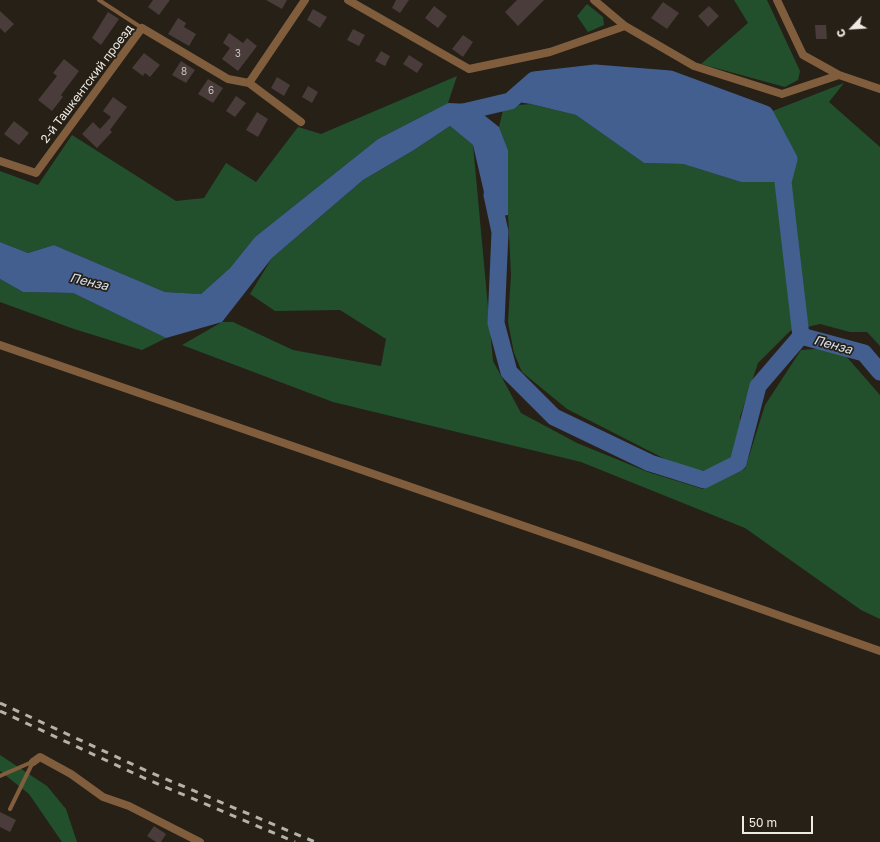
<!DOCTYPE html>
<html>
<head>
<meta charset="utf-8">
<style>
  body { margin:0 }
  #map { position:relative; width:880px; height:842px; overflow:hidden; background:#262017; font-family:"Golos Text",sans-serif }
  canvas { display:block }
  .north { position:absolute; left:832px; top:8px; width:40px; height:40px; -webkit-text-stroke:3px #262017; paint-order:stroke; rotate:245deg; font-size:11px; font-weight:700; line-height:16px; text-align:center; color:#efebe4 }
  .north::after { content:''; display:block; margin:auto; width:14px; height:18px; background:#efebe4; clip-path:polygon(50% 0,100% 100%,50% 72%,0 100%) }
  .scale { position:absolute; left:742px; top:816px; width:71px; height:18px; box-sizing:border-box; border:2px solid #efebe4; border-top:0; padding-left:5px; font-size:12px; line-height:14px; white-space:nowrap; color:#efebe4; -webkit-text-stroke:3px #262017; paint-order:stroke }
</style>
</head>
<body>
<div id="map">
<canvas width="880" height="842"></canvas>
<div class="north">С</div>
<div class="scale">50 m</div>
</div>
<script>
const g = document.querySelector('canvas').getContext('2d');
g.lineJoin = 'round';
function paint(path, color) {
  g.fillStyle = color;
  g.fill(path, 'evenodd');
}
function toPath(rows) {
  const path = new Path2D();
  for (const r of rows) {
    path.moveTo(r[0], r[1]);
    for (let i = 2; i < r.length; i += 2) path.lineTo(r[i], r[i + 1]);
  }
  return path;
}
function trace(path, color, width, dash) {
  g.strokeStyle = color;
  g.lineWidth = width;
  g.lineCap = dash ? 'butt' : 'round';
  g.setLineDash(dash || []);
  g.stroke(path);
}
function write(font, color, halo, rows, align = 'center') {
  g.font = font + ' "Golos Text",sans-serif';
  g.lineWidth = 3.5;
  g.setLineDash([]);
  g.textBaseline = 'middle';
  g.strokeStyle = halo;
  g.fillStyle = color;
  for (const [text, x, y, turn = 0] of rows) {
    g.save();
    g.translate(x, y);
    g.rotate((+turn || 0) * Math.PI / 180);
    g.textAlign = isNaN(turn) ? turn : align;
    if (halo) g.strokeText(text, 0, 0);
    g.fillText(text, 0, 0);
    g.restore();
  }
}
paint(toPath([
  [734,0,767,0,800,71,798,80,785,87,701,64,748,23],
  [587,4,603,17,604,25,588,32,577,16],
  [457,76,448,103,378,139,255,237,230,268,201,294,165,292,54,245,28,253,0,242,0,171,38,185,72,135,176,201,204,198,226,163,256,182,298,127,321,134],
  [844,83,829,102,880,147,880,346,867,332,850,332,820,324,790,331,758,363,740,417,741,434,732,460,714,469,695,472,669,461,567,409,522,372,514,353,508,322,511,275,508,215,508,150,499,127,504,106,531,104,576,115,644,163,683,164,741,182,789,159,765,114],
  [450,126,473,145,493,361,521,413,577,443,648,472,703,489,745,469,765,405,801,350,838,347,880,395,880,619,861,610,745,528,581,462,333,402,182,345,222,322,233,322,293,350,381,366,386,339,340,310,275,311,250,294,272,258,363,180,414,150],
  [0,279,23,292,73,293,166,338,142,350,74,329,0,302],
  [0,755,47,786,66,809,77,842,62,842,29,794,0,771]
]), '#22502d');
paint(toPath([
  [595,73,670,79,765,114,789,159,783,182,741,182,683,164,644,163,576,115,531,104,510,101,534,80],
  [448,103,470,104,499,127,508,150,508,215,490,218,473,145,450,126,414,150,363,180,272,258,222,322,166,338,73,293,23,292,0,279,0,242,28,253,54,245,165,292,201,294,230,268,255,237,378,139]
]), '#425f90');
trace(toPath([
  [455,114,510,101,534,80,595,73,670,79,765,114,789,159,783,182,801,336,758,386,738,463,704,480,650,463,554,417,509,372,496,323,500,232,492,195],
  [801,336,864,353,880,372]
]), '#425f90', 17);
paint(toPath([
  [153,0,170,0,159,15,148,7],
  [266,0,287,0,282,9],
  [396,0,409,0,400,13,392,8],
  [517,0,544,0,518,26,505,12],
  [663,2,679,13,667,29,651,18],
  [434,6,447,16,438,28,425,18],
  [709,6,719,16,708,27,698,16],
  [313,9,327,17,320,28,307,20],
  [0,11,14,24,5,33,0,28],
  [108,12,119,19,101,45,92,38],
  [178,18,186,23,184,27,196,34,189,46,168,34],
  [815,25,826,25,827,39,816,39],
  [353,29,365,35,359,46,347,40],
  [229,33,243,43,247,38,257,46,238,71,222,59,230,48,223,43],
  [463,35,473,42,463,57,452,49],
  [381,51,390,56,385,66,375,61],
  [144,53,160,65,150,77,145,73,143,76,132,68],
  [409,55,423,64,417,73,403,64],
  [64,59,79,71,61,95,63,97,52,111,38,100,57,76,53,73],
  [181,61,195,70,186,83,172,75],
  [277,77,290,85,284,96,271,88],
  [208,79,223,88,213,103,198,94],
  [308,86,318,92,312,103,302,97],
  [236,96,246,103,235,117,226,111],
  [113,97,127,107,110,130,112,132,97,148,82,134,93,122,100,129,111,117,103,111],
  [257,112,268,119,258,137,246,130],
  [14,121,29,133,19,145,4,134],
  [0,812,16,820,10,832,0,827],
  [154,826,166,834,161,842,156,842,147,836]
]), '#493c3a');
trace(toPath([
  [99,0,142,28],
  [0,776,32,762],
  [10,809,33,762]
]), '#805d3c', 4);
trace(toPath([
  [348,0,469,69,550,52,625,26],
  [594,0,625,26,694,66,782,94,839,75],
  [777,0,803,55,839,75,880,89],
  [249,83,301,122],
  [0,161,36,173,142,28,228,79,249,83,305,0],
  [0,345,582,546,880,651],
  [33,762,40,757,71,774,103,797,129,806,200,842]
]), '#805d3c', 8);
trace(toPath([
  [0,703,147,771,315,842],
  [0,711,144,778,295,842]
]), '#b6b1a9', 3, [7, 7]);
write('10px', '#c6bfba', null, [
  ["3",238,54],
  ["8",184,72],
  ["6",211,91]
]);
write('12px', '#efebe4', '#262017', [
  ["2-й Ташкентский проезд",87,84,-53]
]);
write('italic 13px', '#d8e2f1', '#262017', [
  ["Пенза",89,282,13],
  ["Пенза",833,345,15]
]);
</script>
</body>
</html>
